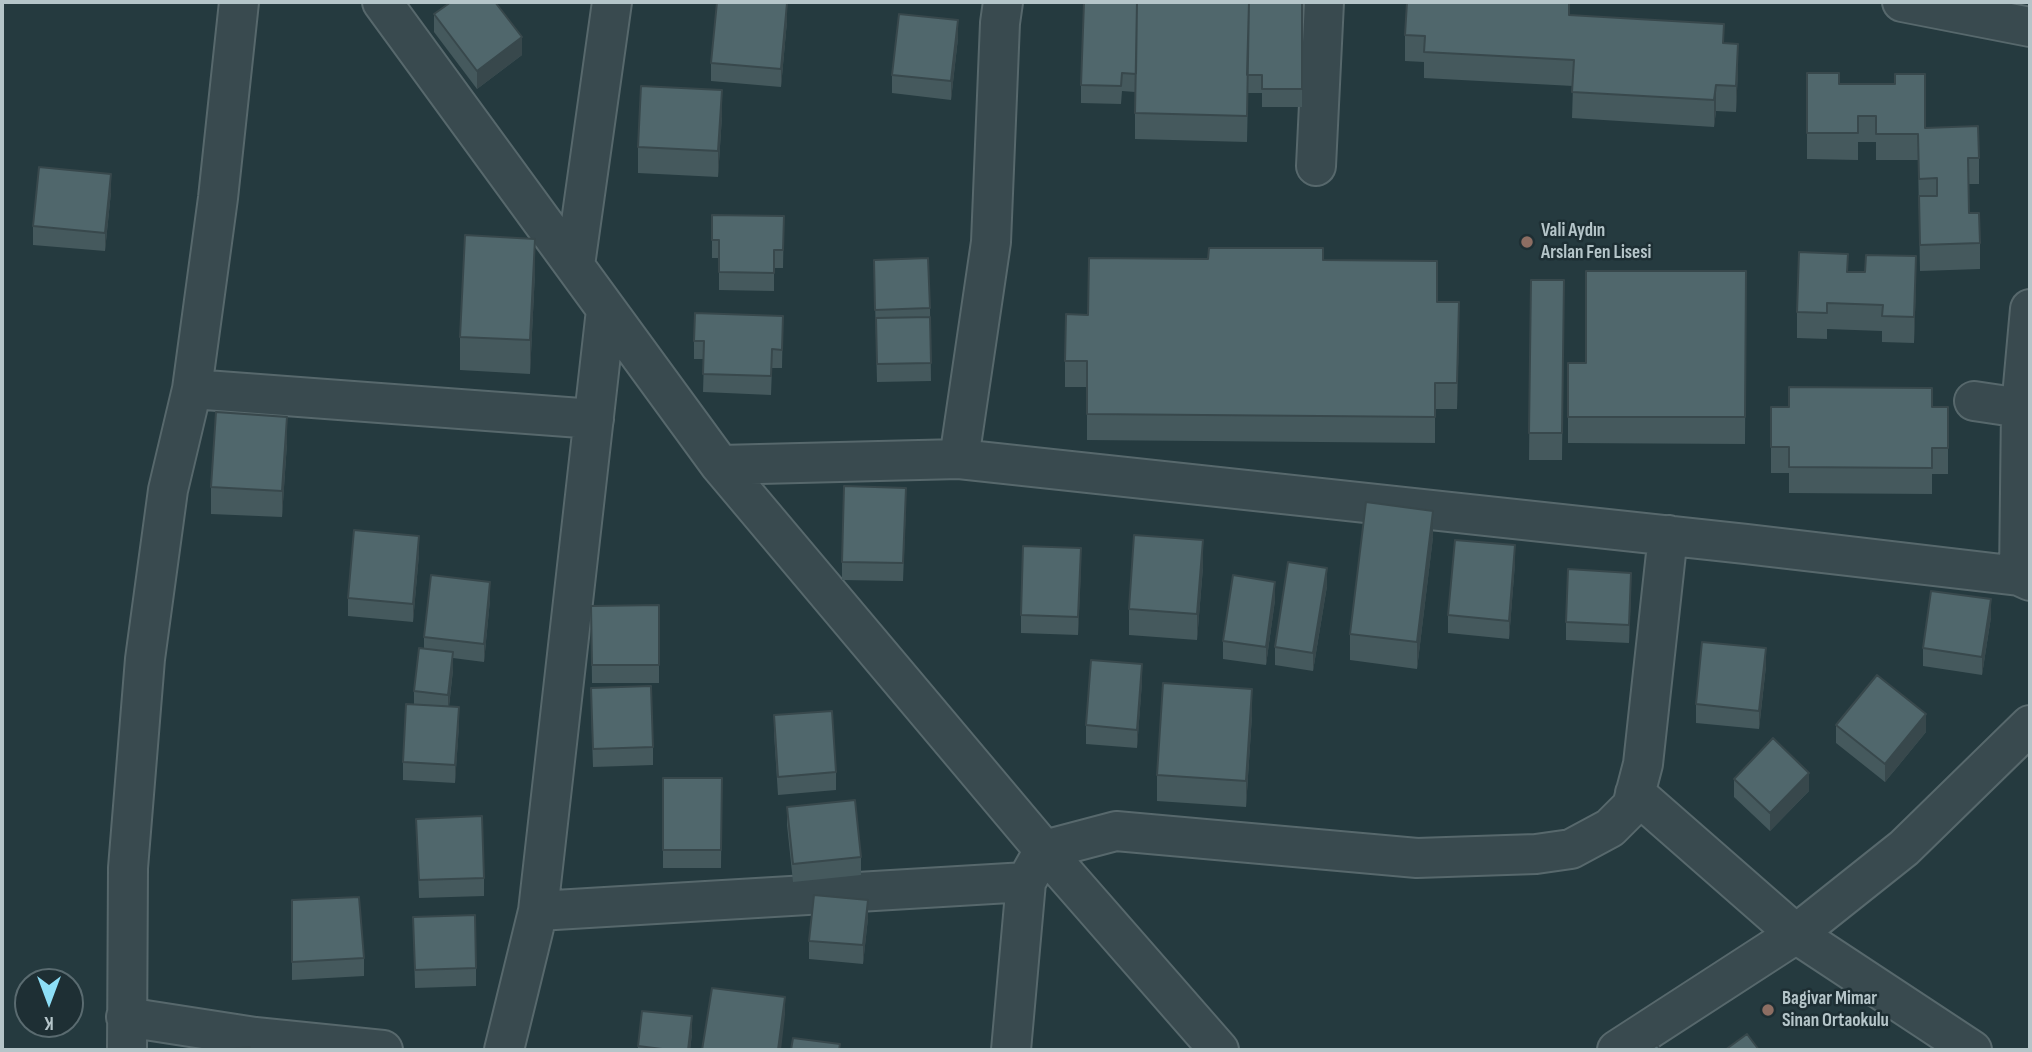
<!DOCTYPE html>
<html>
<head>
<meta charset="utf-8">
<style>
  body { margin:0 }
  #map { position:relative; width:2032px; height:1052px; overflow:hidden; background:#253a3f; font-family:"Sofia Sans Condensed",sans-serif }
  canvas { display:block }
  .frame { position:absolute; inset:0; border:4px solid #b5c5c9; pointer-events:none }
  .north { position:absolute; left:14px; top:968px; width:70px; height:70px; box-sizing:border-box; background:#1e2f34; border:2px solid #5a6b70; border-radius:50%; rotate:180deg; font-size:19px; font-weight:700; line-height:28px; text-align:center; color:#b5c5c9 }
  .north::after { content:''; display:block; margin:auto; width:24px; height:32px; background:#8ddff7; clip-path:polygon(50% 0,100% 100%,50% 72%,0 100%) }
</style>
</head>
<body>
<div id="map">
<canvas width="2032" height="1052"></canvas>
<div class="frame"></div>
<div class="north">K</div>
</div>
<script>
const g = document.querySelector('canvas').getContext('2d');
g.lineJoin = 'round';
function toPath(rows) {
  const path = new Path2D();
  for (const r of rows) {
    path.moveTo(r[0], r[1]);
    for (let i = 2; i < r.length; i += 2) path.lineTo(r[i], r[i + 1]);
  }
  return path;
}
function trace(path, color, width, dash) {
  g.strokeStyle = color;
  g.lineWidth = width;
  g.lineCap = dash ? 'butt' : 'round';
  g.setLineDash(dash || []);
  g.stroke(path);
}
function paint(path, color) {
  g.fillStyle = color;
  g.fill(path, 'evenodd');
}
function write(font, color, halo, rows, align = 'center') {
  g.font = font + ' "Sofia Sans Condensed",sans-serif';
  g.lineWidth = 5;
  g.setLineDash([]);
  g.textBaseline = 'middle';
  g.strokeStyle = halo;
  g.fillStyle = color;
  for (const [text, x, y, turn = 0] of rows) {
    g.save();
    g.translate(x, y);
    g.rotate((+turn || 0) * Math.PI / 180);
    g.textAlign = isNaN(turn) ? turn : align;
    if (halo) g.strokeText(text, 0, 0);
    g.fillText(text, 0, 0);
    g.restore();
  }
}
const minor = toPath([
  [382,2,720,465,1044,850,1219,1050],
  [1902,2,2030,27],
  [1316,166,1324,2],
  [575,265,612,2],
  [192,389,594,419],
  [1974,401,2021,408],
  [959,459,991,242,1000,23,1003,2],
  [720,465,959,459,1746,544,2019,576,2030,581],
  [2019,576,2021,408,2030,309],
  [1635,793,1796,934,1972,1050],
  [538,911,1026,882],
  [126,1017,255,1037,383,1050],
  [127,1050,128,868,145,659,168,490,192,389,218,198,239,2],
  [504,1050,538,911,606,310],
  [1011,1050,1026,882,1044,850,1116,831,1417,858,1536,854,1571,849,1610,828,1632,806,1643,764,1668,535],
  [1617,1050,1796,934,1904,848,2030,725]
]);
trace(minor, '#57686c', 42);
trace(minor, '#394a4f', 38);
paint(toPath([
  [1302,2,1302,107,1262,107,1262,93,1248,93,1247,142,1135,139,1135,92,1122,91,1121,104,1081,103,1081,85],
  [1570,2,1570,16,1724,43,1738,70,1736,112,1716,111,1714,127,1572,118,1573,86,1424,78,1424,62,1405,61,1405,35],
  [434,14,522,55,477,89,434,32],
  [787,21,781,87,711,81,711,63],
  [958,38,951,100,892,93,892,75],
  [1807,73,1839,84,1925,128,1979,158,1979,184,1968,184,1969,213,1980,243,1980,269,1920,271,1918,160,1876,160,1876,142,1858,142,1858,160,1807,159],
  [722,116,718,177,638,173,638,147],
  [111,192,105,251,33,245,33,226],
  [712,215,784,216,783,268,774,268,774,291,719,290,719,258,712,258],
  [874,260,930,308,931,381,877,382],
  [1323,260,1437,302,1459,328,1457,409,1435,409,1435,443,1087,440,1087,387,1065,387,1065,361],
  [1746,271,1745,444,1568,443,1568,363,1586,363],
  [535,272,530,374,460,370,460,337],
  [1848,272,1916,283,1914,343,1882,342,1882,331,1827,329,1827,339,1797,338,1797,312],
  [1531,280,1564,280,1562,460,1529,460],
  [783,316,782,368,772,368,771,395,703,392,704,359,694,359,694,341],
  [1771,407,1948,407,1948,474,1932,474,1932,494,1789,493,1789,473,1771,473],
  [287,443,282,517,211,514,211,487],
  [906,506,903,581,842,580,842,562],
  [1433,537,1417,669,1350,660,1350,634],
  [419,554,413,622,348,616,348,598],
  [1515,563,1509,639,1448,633,1448,615],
  [1081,567,1078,635,1021,633,1021,615],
  [1203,567,1197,640,1129,635,1129,609],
  [1327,586,1313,671,1275,665,1275,647],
  [1631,591,1629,643,1566,640,1566,622],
  [490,600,484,662,453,658,453,670,449,707,459,725,455,783,403,780,403,762,414,704,414,691,424,649,424,637],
  [1275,600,1266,665,1223,659,1223,641],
  [659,605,659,683,592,683,591,606],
  [1991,617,1982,675,1923,666,1923,648],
  [1766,666,1759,729,1696,723,1696,704],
  [1142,682,1137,748,1086,744,1086,725],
  [591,706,653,747,653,765,593,767],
  [774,715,836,772,836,790,778,795,774,733],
  [1252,715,1246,807,1157,801,1157,775],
  [1836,725,1926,732,1885,782,1836,743],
  [663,778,722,778,721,868,663,868],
  [1734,779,1809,791,1770,831,1734,797],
  [787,807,861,857,861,875,793,882,787,825],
  [416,819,484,878,484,896,419,898],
  [292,900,364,958,364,976,292,980],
  [413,917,476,968,476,986,415,988],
  [868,918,863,964,809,959,809,941],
  [692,1034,690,1050,638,1050,638,1046]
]), '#45595d');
paint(toPath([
  [787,3,787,21,781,87,781,69],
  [958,20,958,38,951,100,951,81],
  [522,37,522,55,477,89,477,71],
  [1738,44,1738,70,1736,112,1736,86],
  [1716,85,1716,111,1714,127,1714,100],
  [722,90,722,116,718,177,718,151],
  [111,174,111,192,105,251,105,233],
  [535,239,535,272,530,374,530,340],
  [1916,256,1916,283,1914,343,1914,317],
  [1459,302,1459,328,1457,409,1457,383],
  [287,417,287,443,282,517,282,491],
  [1433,511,1433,537,1417,669,1417,642],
  [419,536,419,554,413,622,413,604],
  [1203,540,1203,567,1197,640,1197,614],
  [1515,545,1515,563,1509,639,1509,621],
  [1081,548,1081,567,1078,635,1078,617],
  [1327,568,1327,586,1313,671,1313,653],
  [1631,573,1631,591,1629,643,1629,625],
  [490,582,490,600,484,662,484,644],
  [1275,582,1275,600,1266,665,1266,647],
  [1991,599,1991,617,1982,675,1982,657],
  [1766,648,1766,666,1759,729,1759,711],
  [453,652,453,670,448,713,448,695],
  [1142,664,1142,682,1137,748,1137,730],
  [1252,689,1252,715,1246,807,1246,781],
  [459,707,459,725,455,783,455,765],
  [1926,714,1926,732,1885,782,1885,764],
  [1809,773,1809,791,1770,831,1770,813],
  [868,900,868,918,863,964,863,945],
  [785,997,785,1015,781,1050,778,1050],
  [692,1016,692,1034,690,1050,688,1050]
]), '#38484c');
const building = toPath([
  [451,2,495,2,522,37,477,71,434,14,451,2],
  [717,2,787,3,781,69,711,63,717,2],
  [1084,2,1137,2,1136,74,1122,73,1121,86,1081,85,1084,2],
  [1137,2,1249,2,1247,116,1135,113,1137,2],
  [1249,2,1302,2,1302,89,1262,89,1262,75,1247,75,1249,2],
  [1407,2,1569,2,1569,15,1724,24,1723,43,1738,44,1736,86,1716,85,1714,100,1572,92,1574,60,1424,52,1425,36,1405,35,1407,2],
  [899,14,958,20,951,81,892,75,899,14],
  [1807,73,1839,73,1839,84,1895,84,1895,74,1925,74,1925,128,1978,126,1979,158,1968,158,1969,213,1979,213,1980,243,1920,245,1919,196,1937,196,1937,178,1919,179,1918,134,1876,134,1876,116,1858,116,1858,133,1807,133,1807,73],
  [641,86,722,90,718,151,638,147,641,86],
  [39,167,111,174,105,233,33,226,39,167],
  [712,215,784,216,783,250,774,250,774,273,719,272,719,240,712,240,712,215],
  [465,235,535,239,530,340,460,337,465,235],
  [1209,248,1323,248,1323,260,1437,261,1437,302,1459,302,1457,383,1435,383,1435,417,1087,414,1087,361,1065,361,1066,314,1088,315,1089,258,1208,259,1209,248],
  [1799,252,1848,254,1847,272,1865,272,1866,255,1916,256,1914,317,1882,316,1883,305,1827,303,1827,313,1797,312,1799,252],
  [928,258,930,308,875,310,874,260,928,258],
  [1586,271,1746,271,1745,417,1568,417,1568,363,1586,363,1586,271],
  [1531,280,1564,280,1562,433,1529,433,1531,280],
  [695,313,783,316,782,350,772,349,771,376,703,374,704,341,694,341,695,313],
  [930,317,931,363,877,364,876,318,930,317],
  [1789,387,1932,388,1932,407,1948,407,1948,448,1932,448,1932,468,1789,467,1789,447,1771,447,1771,407,1789,407,1789,387],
  [216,412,287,417,282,491,211,487,216,412],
  [844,486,906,488,903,563,842,562,844,486],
  [1366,502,1433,511,1417,642,1350,634,1366,502],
  [354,530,419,536,413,604,348,598,354,530],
  [1134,535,1203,540,1197,614,1129,609,1134,535],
  [1455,540,1515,545,1509,621,1448,615,1455,540],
  [1023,546,1081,548,1078,617,1021,615,1023,546],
  [1288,562,1327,568,1313,653,1275,647,1288,562],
  [1568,569,1631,573,1629,625,1566,622,1568,569],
  [431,575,490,582,484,644,424,637,431,575],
  [1233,575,1275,582,1266,647,1223,641,1233,575],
  [1931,591,1991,599,1982,657,1923,648,1931,591],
  [659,605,659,665,592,665,591,606,659,605],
  [1702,642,1766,648,1759,711,1696,704,1702,642],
  [419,648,453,652,448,695,414,691,419,648],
  [1091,660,1142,664,1137,730,1086,725,1091,660],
  [1877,675,1926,714,1885,764,1836,725,1877,675],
  [1163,683,1252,689,1246,781,1157,775,1163,683],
  [651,686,653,747,593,749,591,688,651,686],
  [406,704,459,707,455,765,403,762,406,704],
  [832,711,836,772,778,777,774,715,832,711],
  [1773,738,1809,773,1770,813,1734,779,1773,738],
  [663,778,722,778,721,850,663,850,663,778],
  [855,800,861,857,793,864,787,807,855,800],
  [482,816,484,878,419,880,416,819,482,816],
  [814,895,868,900,863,945,809,941,814,895],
  [359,897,364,958,292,962,292,900,359,897],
  [475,915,476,968,415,970,413,917,475,915],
  [712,988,785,997,778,1050,702,1050,712,988],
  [642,1011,692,1016,688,1050,670,1050,638,1046,642,1011],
  [1747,1034,1759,1050,1725,1050,1747,1034],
  [793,1038,840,1044,839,1050,791,1050,793,1038],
  [1657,1045,1661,1050,1650,1050,1657,1045],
  [250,1047,250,1050,219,1050,250,1047]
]);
paint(building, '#50676c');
trace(building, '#38484c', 2);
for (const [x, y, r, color] of [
  [1527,242,7,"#8d6e63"],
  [1768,1010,7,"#8d6e63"]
]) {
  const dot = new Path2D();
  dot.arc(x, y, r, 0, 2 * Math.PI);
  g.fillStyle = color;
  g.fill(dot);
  trace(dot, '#1e2f34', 2.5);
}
write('bold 19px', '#b5c5c9', '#1e2f34', [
  ["Vali Aydın",1541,231],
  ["Arslan Fen Lisesi",1541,253],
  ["Bagivar Mimar",1782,999],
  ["Sinan Ortaokulu",1782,1021]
], 'left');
</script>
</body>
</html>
